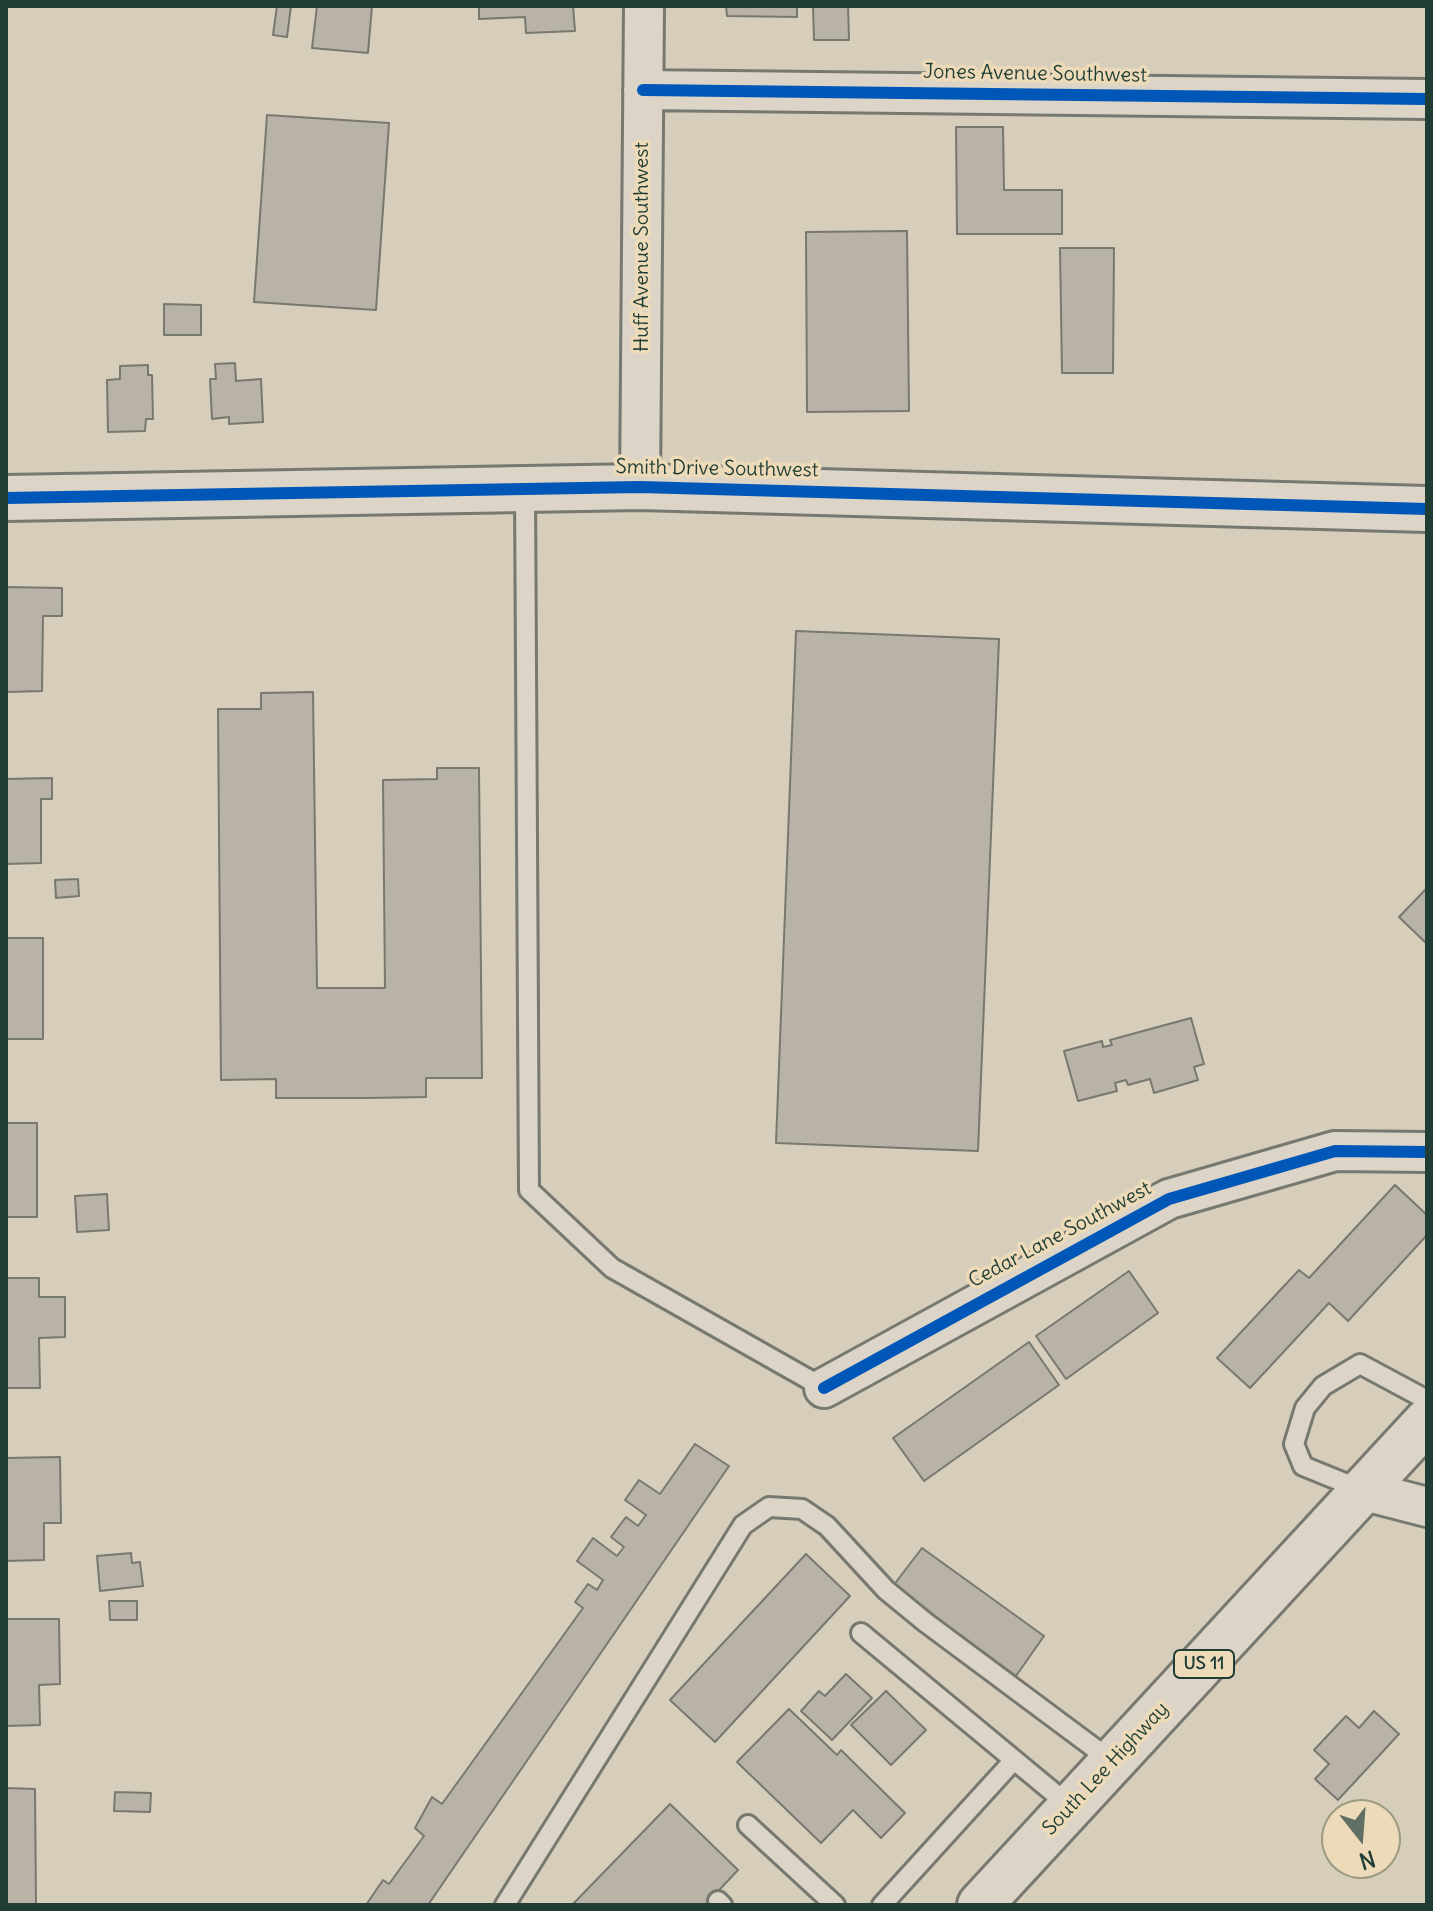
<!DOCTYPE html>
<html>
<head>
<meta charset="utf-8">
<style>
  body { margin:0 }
  #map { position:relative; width:1433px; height:1911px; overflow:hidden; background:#d6cdbb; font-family:Delius,sans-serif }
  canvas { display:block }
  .frame { position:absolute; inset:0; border:8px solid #1f3d34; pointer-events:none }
  .north { position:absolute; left:1321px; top:1799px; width:80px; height:80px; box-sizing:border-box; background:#eddab8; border:2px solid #9b9b83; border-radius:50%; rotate:163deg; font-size:22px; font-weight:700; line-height:32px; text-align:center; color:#1f3d34 }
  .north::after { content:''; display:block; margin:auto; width:28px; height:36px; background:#5f6f63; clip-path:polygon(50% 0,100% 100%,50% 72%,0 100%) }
</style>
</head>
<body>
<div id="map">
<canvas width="1433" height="1911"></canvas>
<div class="frame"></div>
<div class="north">N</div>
</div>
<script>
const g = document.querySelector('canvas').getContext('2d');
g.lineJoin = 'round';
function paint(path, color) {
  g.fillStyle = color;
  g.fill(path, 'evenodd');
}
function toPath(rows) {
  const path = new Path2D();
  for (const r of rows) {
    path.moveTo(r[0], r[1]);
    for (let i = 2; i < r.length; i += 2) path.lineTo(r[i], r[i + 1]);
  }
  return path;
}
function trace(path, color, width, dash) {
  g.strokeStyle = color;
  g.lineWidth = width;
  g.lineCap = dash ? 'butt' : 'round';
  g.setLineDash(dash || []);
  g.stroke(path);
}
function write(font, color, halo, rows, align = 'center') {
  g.font = font + ' Delius,sans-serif';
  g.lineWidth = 7;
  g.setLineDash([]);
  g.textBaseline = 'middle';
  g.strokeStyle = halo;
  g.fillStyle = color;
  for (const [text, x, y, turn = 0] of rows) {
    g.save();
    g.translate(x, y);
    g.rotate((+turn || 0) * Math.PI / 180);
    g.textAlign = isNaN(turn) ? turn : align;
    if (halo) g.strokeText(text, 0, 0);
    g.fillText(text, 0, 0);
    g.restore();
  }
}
const building = toPath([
  [277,6,291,6,287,37,273,35,277,6],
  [317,6,372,6,368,53,312,48,317,6],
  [479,6,573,6,575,31,526,33,525,17,479,19,479,6],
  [726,6,797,6,797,17,727,16,726,6],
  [813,6,848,6,849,40,814,40,813,6],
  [267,115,389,123,376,310,254,302,267,115],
  [956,127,1003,127,1004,190,1062,190,1062,234,957,234,956,127],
  [907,231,909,411,807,412,806,232,907,231],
  [1060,248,1114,248,1113,373,1062,373,1060,248],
  [164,304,201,305,201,335,164,335,164,304],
  [235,363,236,381,261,379,263,422,229,424,229,417,212,419,210,379,216,379,215,364,235,363],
  [148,365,148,375,152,375,153,419,146,419,145,431,108,432,107,380,120,379,120,366,148,365],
  [6,587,62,588,62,616,43,616,42,691,6,692,6,587],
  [796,631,999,639,978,1151,776,1143,796,631],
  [313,692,317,988,385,988,383,780,437,779,437,768,479,768,482,1078,426,1078,426,1097,367,1098,276,1098,276,1079,221,1080,218,709,261,709,261,693,313,692],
  [52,778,52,799,41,799,41,863,6,864,6,779,52,778],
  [78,879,79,896,56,898,55,880,78,879],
  [1427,888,1427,944,1399,917,1427,888],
  [6,938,43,938,43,1039,6,1039,6,938],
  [1191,1018,1204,1064,1194,1067,1198,1080,1154,1093,1150,1079,1128,1085,1126,1080,1115,1083,1117,1091,1078,1101,1064,1051,1102,1041,1103,1047,1112,1045,1110,1040,1191,1018],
  [6,1123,37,1123,37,1217,6,1217,6,1123],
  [1395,1185,1427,1215,1427,1235,1348,1321,1329,1303,1250,1388,1217,1358,1299,1270,1309,1278,1395,1185],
  [107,1194,109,1230,77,1232,75,1196,107,1194],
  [1129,1271,1158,1313,1066,1379,1036,1336,1129,1271],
  [6,1278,39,1278,39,1297,65,1297,65,1337,39,1338,40,1388,6,1388,6,1278],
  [1029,1342,1059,1385,924,1481,893,1438,1029,1342],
  [695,1444,729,1466,428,1905,366,1905,383,1880,389,1884,424,1836,415,1828,432,1797,442,1804,583,1608,575,1602,588,1584,597,1590,603,1580,577,1561,593,1538,617,1556,624,1547,611,1537,626,1517,638,1526,646,1515,625,1500,639,1480,660,1494,695,1444],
  [60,1457,61,1523,44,1523,44,1560,6,1561,6,1458,60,1457],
  [922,1548,1044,1636,1016,1676,893,1586,922,1548],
  [131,1553,132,1563,140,1562,143,1586,100,1591,97,1556,131,1553],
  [806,1554,850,1596,715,1742,670,1700,806,1554],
  [109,1601,137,1601,137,1620,110,1620,109,1601],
  [6,1619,59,1619,60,1684,39,1685,40,1725,6,1726,6,1619],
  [846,1674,872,1698,832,1740,801,1711,819,1691,825,1696,846,1674],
  [886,1691,926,1730,891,1765,851,1725,886,1691],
  [789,1709,837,1755,841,1750,905,1813,881,1838,853,1810,821,1843,737,1762,789,1709],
  [1374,1711,1399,1734,1338,1800,1315,1779,1329,1764,1314,1750,1346,1716,1359,1728,1374,1711],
  [6,1788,35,1789,36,1905,6,1905,6,1788],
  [115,1792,151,1793,150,1812,114,1811,115,1792],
  [670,1804,738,1870,705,1905,572,1905,670,1804]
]);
paint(building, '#b8b3a6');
trace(building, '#77786f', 2);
const lane = toPath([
  [525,489,529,1190,612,1268,824,1388],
  [1362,1490,1303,1466,1294,1444,1305,1408,1323,1386,1360,1364,1427,1400],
  [861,1633,1071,1807],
  [748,1825,835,1905],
  [718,1901,722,1905],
  [505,1905,743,1525,769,1507,802,1509,827,1526,886,1590,925,1622,1113,1762],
  [882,1905,1014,1760]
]);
const street = toPath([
  [643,90,1427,99],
  [640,487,644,6],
  [824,1388,1169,1199,1335,1151,1427,1152],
  [1365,1491,1427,1507]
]);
const secondary = toPath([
  [6,498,640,487,1427,509]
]);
const primary = toPath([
  [980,1905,1427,1421]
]);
trace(lane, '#77786f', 24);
trace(street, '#77786f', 44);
trace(secondary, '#77786f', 50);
trace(primary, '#77786f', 50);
trace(lane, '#dbd4c7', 18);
trace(street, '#dbd4c7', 38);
trace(secondary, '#dbd4c7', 44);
trace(primary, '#dbd4c7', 44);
trace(toPath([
  [643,90,1427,99],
  [6,498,640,487,1427,509],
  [824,1388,1169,1199,1335,1151,1427,1152]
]), '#0057b8', 12);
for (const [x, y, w] of [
  [1204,1664,60]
]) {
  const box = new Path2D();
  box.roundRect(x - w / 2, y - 14, w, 28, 6);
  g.fillStyle = '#eddab8';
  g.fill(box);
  trace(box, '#1f3d34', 2);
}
write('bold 18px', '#1f3d34', null, [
  ["US 11",1204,1664]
]);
write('20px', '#1f3d34', '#eddab8', [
  ["Jones Avenue Southwest",1035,74,1],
  ["Huff Avenue Southwest",642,247,-90],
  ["Smith Drive Southwest",717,469,1],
  ["Cedar Lane Southwest",1060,1235,-28],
  ["South Lee Highway",1106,1769,-47]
]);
</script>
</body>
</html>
